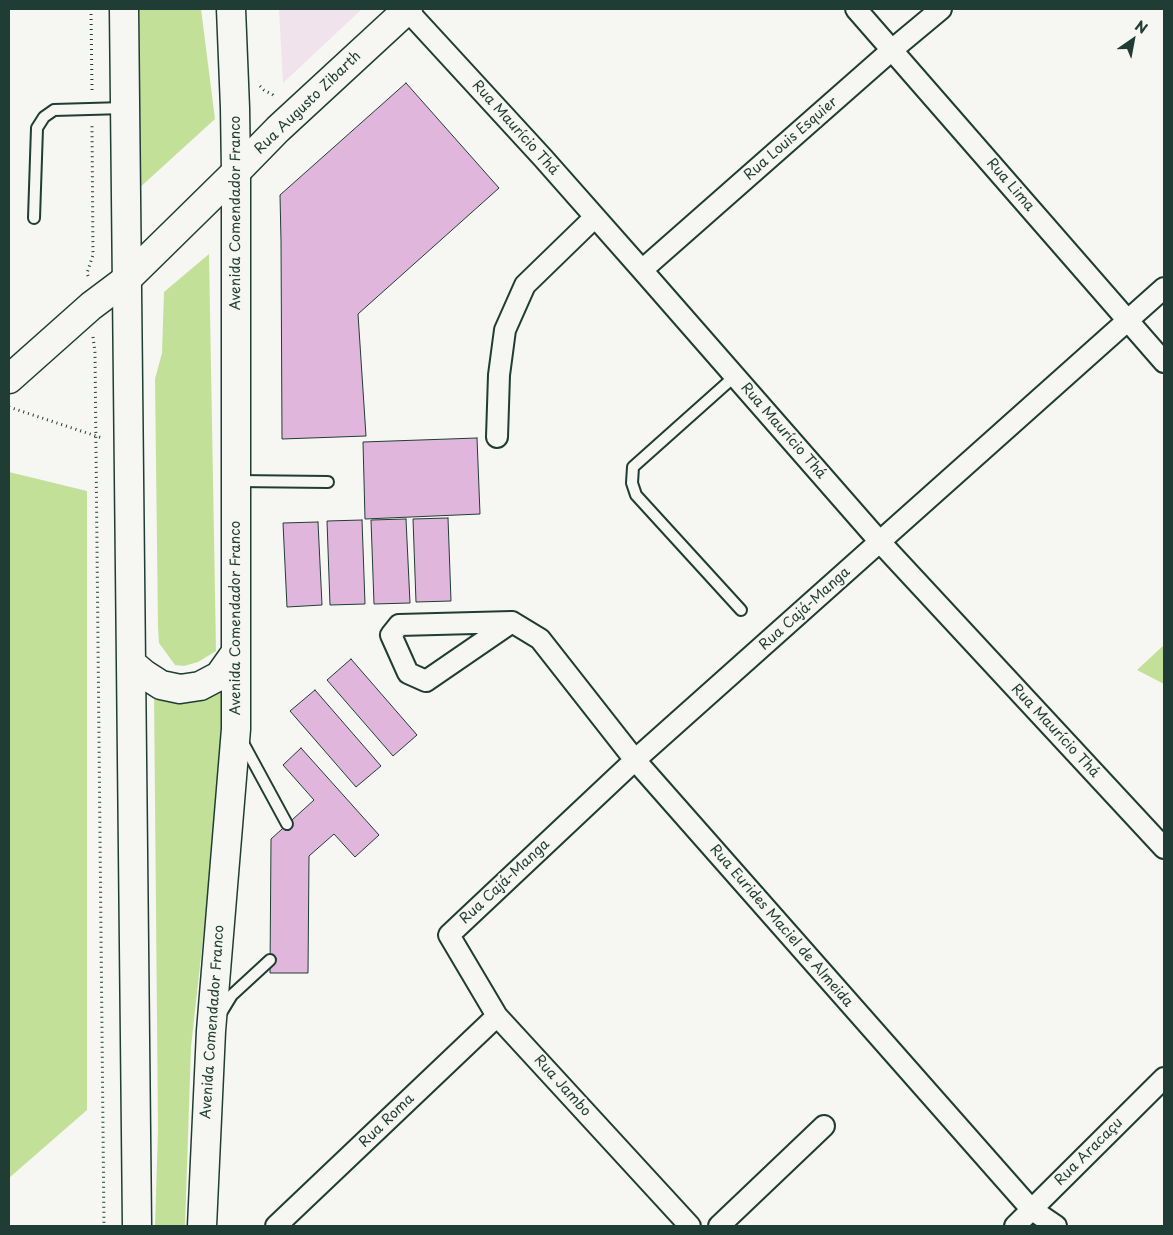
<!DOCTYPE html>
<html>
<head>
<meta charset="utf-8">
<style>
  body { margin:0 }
  #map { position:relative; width:1173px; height:1235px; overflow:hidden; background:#f6f6f2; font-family:"Playpen Sans",sans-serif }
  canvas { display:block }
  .frame { position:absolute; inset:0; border:10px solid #1f3d34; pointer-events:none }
  .north { position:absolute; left:1108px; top:15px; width:50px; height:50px; -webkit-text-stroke:4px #f6f6f2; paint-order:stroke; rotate:33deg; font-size:14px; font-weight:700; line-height:20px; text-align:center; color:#1f3d34 }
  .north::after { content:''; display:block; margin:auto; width:18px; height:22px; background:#1f3d34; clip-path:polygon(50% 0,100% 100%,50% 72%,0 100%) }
</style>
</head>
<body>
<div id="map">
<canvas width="1173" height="1235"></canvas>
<div class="frame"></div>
<div class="north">N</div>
</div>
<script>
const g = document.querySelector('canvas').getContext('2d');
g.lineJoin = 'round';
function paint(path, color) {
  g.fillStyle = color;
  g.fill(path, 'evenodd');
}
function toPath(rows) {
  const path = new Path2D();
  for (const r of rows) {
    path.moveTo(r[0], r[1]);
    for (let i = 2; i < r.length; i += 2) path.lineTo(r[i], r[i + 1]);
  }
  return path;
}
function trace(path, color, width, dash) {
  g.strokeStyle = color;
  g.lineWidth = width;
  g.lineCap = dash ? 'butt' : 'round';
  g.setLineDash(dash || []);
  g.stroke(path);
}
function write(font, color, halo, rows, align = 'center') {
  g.font = font + ' "Playpen Sans",sans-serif';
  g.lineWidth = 4;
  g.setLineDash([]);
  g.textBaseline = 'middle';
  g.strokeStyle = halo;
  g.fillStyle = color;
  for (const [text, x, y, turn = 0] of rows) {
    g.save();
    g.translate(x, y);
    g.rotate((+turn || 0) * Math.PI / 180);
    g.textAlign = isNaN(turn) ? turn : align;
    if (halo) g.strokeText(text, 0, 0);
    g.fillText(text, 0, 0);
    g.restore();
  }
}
paint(toPath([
  [279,9,362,9,283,83]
]), '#f0e3eb');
paint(toPath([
  [138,9,201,9,215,119,137,190],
  [209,254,216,651,198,662,184,666,175,665,159,643,158,627,155,379,162,353,164,292],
  [9,472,87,491,87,1110,9,1178],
  [1164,645,1164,684,1137,670],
  [234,658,191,1047,185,1226,155,1226,158,1129,154,691]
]), '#c3e098');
const building = toPath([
  [406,83,499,188,358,314,366,436,282,439,281,241,280,195,406,83],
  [477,438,480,514,365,519,363,442,477,438],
  [448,518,451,601,416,602,413,519,448,518],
  [406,519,410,603,374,604,371,520,406,519],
  [362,520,365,604,330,605,327,521,362,520],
  [318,522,322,605,287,607,283,523,318,522],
  [351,659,417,735,393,756,327,680,351,659],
  [315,690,381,766,356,787,290,711,315,690],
  [301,748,379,835,355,857,334,834,309,856,308,973,270,973,271,839,314,800,283,765,301,748]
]);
paint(building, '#e1b6dc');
trace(building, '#1f3d34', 1);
const lane = toPath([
  [34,218,37,128,44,117,54,110,124,108],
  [735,376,633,467,632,483,636,495,741,610],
  [237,481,328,482],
  [242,741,287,824],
  [221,1013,232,995,270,960]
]);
const street = toPath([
  [856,9,1164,362],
  [407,10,543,158,642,270,880,542,1164,848],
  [642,270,893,49,941,9],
  [497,437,499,375,505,330,525,285,595,217],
  [512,622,540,639,635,760,1031,1209,1056,1226],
  [512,622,426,681,408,673,391,635,399,625,512,622],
  [276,1226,497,1016],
  [690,1226,497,1016,449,935,635,760,1164,288],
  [719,1226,824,1126],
  [1015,1226,1164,1078]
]);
const secondary = toPath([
  [9,379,91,306,127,279,236,172,278,129,408,9]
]);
const highway = toPath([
  [124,9,137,1226],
  [131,663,144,674,161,685,180,689,200,686,219,676,236,652],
  [202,1226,211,1031,236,729,236,172,235,108,231,9]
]);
trace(lane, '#1f3d34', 14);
trace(street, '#1f3d34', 24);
trace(secondary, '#1f3d34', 31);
trace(highway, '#1f3d34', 31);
trace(toPath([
  [91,9,92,92],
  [260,86,264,90,273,95,274,97],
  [88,276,87,273,93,255,92,126],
  [93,337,95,352,104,1226],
  [9,407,102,438]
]), '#1f3d34', 3, [1, 4]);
trace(lane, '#f6f6f2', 10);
trace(street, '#f6f6f2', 20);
trace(secondary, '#f6f6f2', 28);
trace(highway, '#f6f6f2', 28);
write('14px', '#1f3d34', '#f6f6f2', [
  ["Rua Augusto Zibarth",308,103,-44],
  ["Rua Maurício Thá",515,128,48],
  ["Rua Louis Esquier",791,139,-41],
  ["Rua Lima",1010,185,49],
  ["Avenida Comendador Franco",236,213,-90],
  ["Rua Maurício Thá",783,431,49],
  ["Rua Cajá-Manga",805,609,-42],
  ["Avenida Comendador Franco",236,618,-90],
  ["Rua Maurício Thá",1055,731,47],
  ["Rua Cajá-Manga",505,882,-43],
  ["Rua Eurides Maciel de Almeida",781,926,49],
  ["Avenida Comendador Franco",213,1022,-86],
  ["Rua Jambo",562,1086,48],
  ["Rua Roma",387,1121,-44],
  ["Rua Aracaçu",1089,1152,-45]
]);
</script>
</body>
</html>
